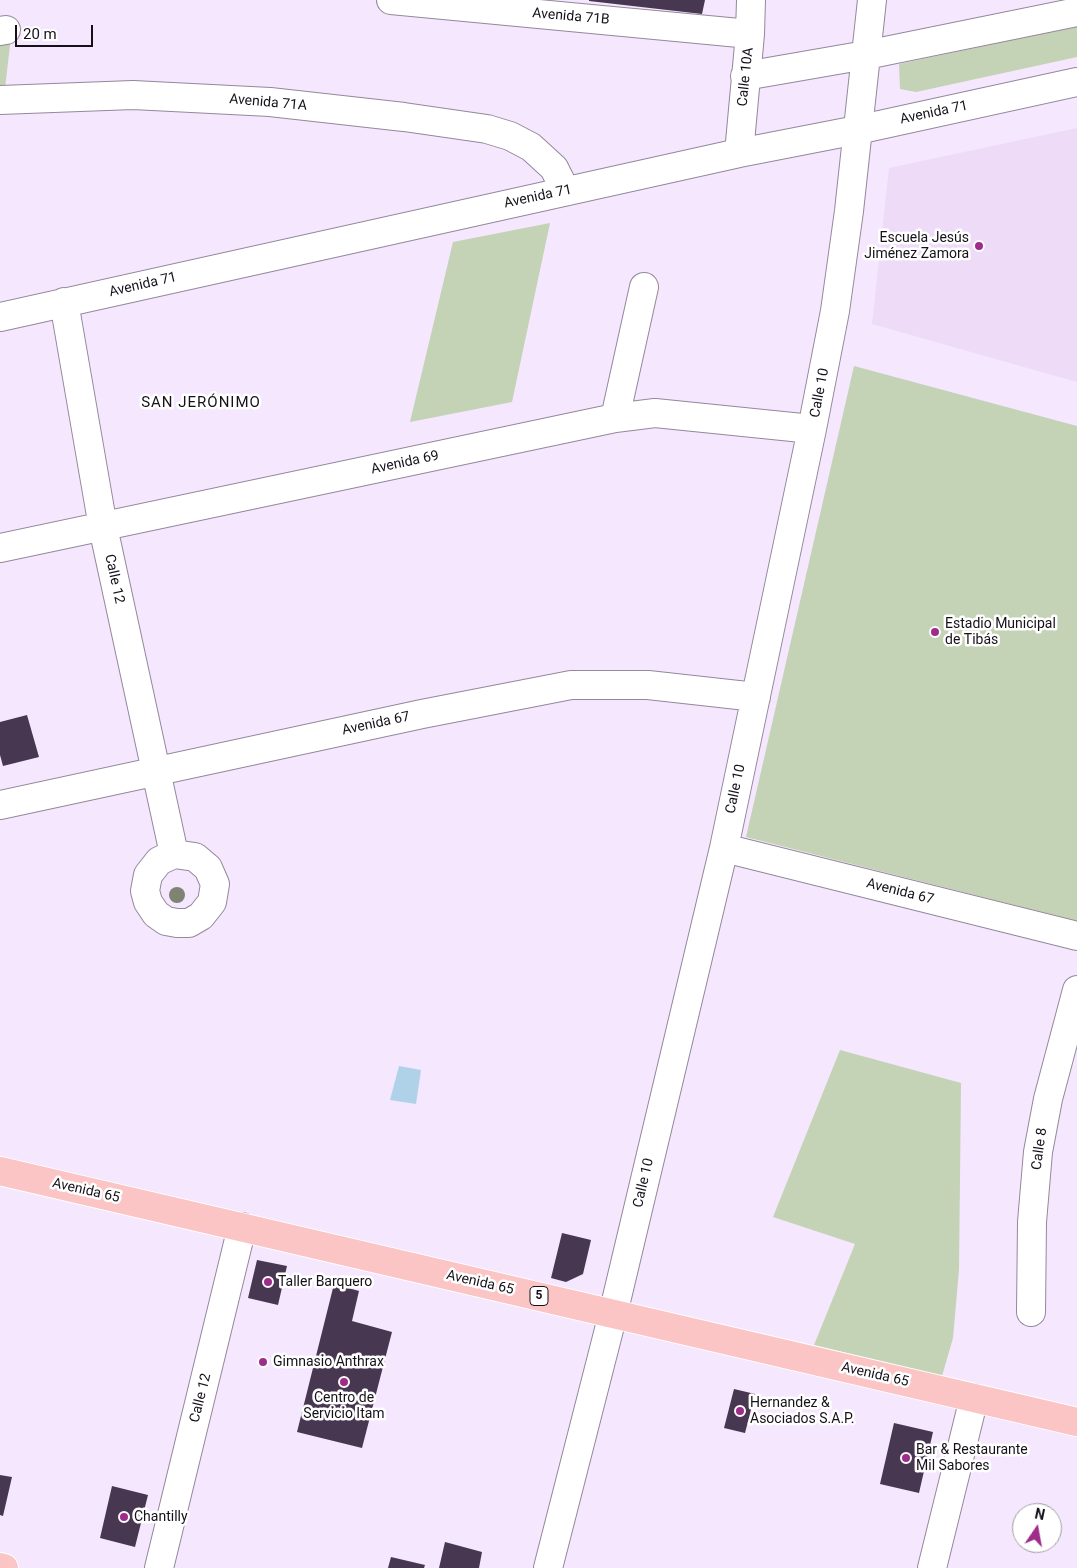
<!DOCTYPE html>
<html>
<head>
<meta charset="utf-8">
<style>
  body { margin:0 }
  #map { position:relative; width:1077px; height:1568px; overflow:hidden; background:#f5e7fd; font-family:Roboto,sans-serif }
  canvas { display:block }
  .north { position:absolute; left:1012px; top:1503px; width:50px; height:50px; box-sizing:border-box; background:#fff; border:1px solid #a2a0a3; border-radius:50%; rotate:12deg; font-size:14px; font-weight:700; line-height:20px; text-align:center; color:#161119 }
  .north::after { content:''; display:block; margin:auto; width:18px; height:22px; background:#9e2c89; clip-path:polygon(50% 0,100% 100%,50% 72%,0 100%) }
  .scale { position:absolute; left:15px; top:25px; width:78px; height:22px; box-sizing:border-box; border:2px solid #161119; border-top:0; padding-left:6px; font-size:15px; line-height:18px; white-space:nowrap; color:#161119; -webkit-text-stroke:4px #fff; paint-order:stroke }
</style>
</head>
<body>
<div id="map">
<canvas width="1077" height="1568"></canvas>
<div class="north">N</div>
<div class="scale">20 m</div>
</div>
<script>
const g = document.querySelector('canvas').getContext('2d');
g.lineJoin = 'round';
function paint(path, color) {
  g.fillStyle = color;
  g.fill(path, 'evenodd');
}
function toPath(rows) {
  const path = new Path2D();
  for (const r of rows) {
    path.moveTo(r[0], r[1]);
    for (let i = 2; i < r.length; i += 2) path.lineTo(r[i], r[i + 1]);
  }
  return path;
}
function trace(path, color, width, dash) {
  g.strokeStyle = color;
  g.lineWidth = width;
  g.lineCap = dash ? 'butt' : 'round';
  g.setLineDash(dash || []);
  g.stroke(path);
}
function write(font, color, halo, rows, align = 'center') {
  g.font = font + ' Roboto,sans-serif';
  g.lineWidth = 5;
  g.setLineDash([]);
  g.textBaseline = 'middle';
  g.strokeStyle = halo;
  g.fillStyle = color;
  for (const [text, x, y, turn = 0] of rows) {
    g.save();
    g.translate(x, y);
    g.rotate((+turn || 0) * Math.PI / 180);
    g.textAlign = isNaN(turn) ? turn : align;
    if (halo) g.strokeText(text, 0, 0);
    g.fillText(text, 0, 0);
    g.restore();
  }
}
paint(toPath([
  [1077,128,1077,382,872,324,889,168]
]), '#eddbf8');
paint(toPath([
  [1077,26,1077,57,916,92,900,89,899,64],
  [11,37,5,88,0,91,0,40],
  [550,223,512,402,410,422,453,242],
  [854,366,1077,426,1077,921,746,837],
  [840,1050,961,1083,959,1269,953,1338,942,1376,814,1345,855,1244,773,1217]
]), '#c4d2b6');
paint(toPath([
  [399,1066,421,1070,416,1104,390,1100]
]), '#afd2e8');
paint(toPath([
  [589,0,705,0,702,14,589,1],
  [27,715,39,757,3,766,0,755,0,722],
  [562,1233,591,1240,583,1274,566,1282,551,1278],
  [257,1260,287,1266,278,1305,248,1298],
  [334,1284,359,1291,352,1321,392,1332,362,1448,297,1432],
  [734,1389,755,1394,745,1433,724,1428],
  [894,1423,933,1432,919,1493,880,1484],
  [0,1475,12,1477,3,1516,0,1515],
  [112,1486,148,1495,135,1547,100,1538],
  [445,1542,482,1552,479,1568,439,1568],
  [391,1557,425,1565,424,1568,388,1568]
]), '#483751');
const minor = toPath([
  [391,0,750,34],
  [0,31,6,30],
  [745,76,866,55,1077,12],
  [0,100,133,95,270,102,404,117,487,129,510,136,531,147,554,168,562,184,564,191],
  [739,153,750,34,751,0],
  [64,302,103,527,174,854,159,861,148,875,145,891,148,902,156,914,166,921,177,923,189,923,201,916,212,902,215,884,208,868,195,857,174,854],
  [0,317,739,153,857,130,1077,82],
  [615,418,644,287],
  [0,548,615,418,655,413,812,429],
  [0,805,422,714,571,685,648,685,756,697],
  [724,848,1077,936],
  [1031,1312,1032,1222,1038,1152,1048,1099,1077,990],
  [159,1568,242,1227],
  [548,1568,613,1314,724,848,812,429,835,311,849,211,872,0],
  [932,1568,974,1398]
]);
const major = toPath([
  [0,1171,1077,1422],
  [0,1567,4,1568]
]);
trace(minor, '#94889b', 30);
trace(major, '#fff', 30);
trace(minor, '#fff', 28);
trace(major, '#fac5c4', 28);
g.fillStyle = '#7e8372';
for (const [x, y] of [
  [177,895]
]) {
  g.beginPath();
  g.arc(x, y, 8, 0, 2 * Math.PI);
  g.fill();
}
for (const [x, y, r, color] of [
  [979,246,5,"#9e2c89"],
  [935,632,5,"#9e2c89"],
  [268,1282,5,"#9e2c89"],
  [263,1362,5,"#9e2c89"],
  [344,1382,5,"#9e2c89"],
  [740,1411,5,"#9e2c89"],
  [906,1458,5,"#9e2c89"],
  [124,1517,5,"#9e2c89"]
]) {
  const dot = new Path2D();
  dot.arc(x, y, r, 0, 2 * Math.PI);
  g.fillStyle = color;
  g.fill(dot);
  trace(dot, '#fff', 2);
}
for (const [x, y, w] of [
  [539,1296,18]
]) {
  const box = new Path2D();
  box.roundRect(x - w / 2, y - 9.5, w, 19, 4);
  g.fillStyle = '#fff';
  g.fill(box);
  trace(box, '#161119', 1);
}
write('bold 12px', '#161119', null, [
  ["5",539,1296]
]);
write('14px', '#161119', '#fff', [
  ["Avenida 71B",571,17,5],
  ["Calle 10A",746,77,-84],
  ["Avenida 71A",268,103,5],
  ["Avenida 71",934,113,-12],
  ["Avenida 71",538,197,-12],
  ["Avenida 71",143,285,-13],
  ["Calle 10",820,393,-79],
  ["Avenida 69",405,463,-12],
  ["Calle 12",114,579,78],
  ["Avenida 67",376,724,-12],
  ["Calle 10",736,789,-78],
  ["Avenida 67",900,892,14],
  ["Calle 8",1040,1149,-82],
  ["Calle 10",644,1183,-77],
  ["Avenida 65",86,1191,13],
  ["Avenida 65",480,1283,13],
  ["Avenida 65",875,1375,13],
  ["Calle 12",201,1398,-76]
]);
write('14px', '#161119', '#fff', [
  ["Escuela Jesús",969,238,"right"],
  ["Jiménez Zamora",969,254,"right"],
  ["Estadio Municipal",945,624],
  ["de Tibás",945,640],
  ["Taller Barquero",278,1282],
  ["Gimnasio Anthrax",273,1362],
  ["Centro de",344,1398,"center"],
  ["Servicio Itam",344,1414,"center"],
  ["Hernandez &",750,1403],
  ["Asociados S.A.P.",750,1419],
  ["Bar & Restaurante",916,1450],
  ["Mil Sabores",916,1466],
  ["Chantilly",134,1517]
], 'left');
g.letterSpacing = '1px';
write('15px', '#161119', '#fff', [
  ["SAN JERÓNIMO",201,403]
]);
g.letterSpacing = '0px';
</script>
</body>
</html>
